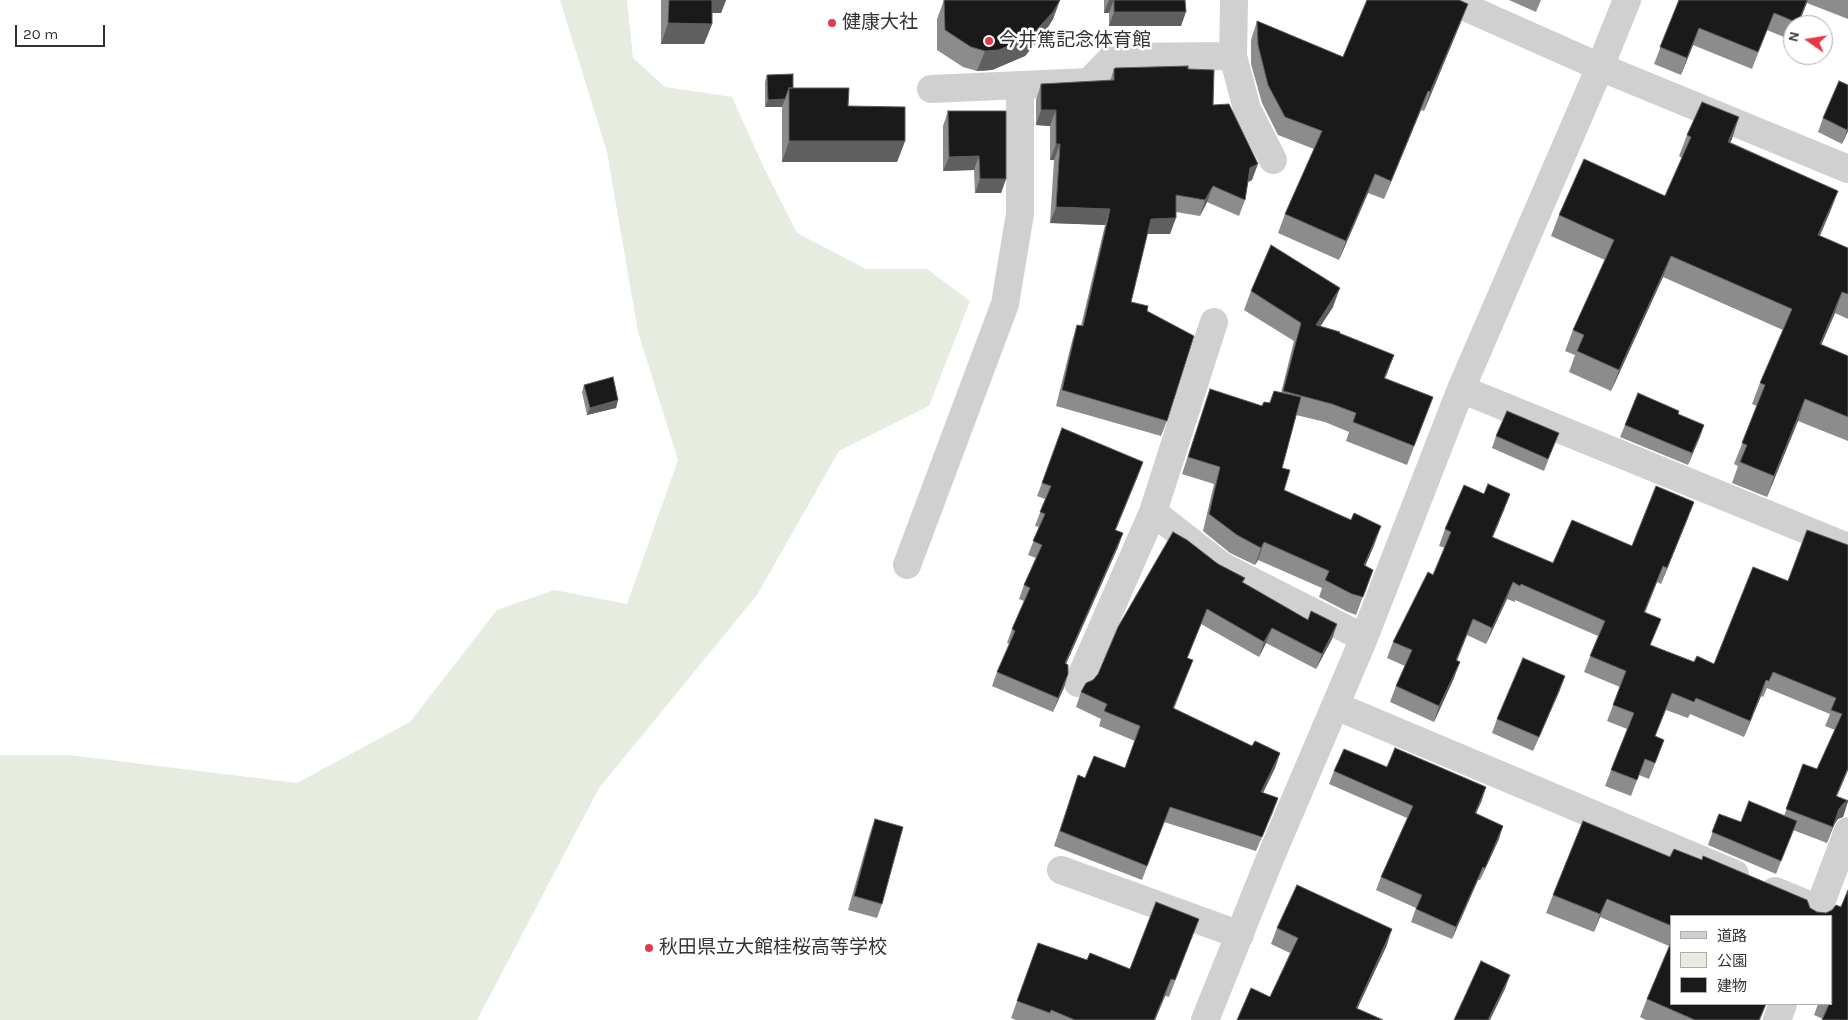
<!DOCTYPE html>
<html>
<head>
<meta charset="utf-8">
<style>
  body { margin:0 }
  #map { position:relative; width:1848px; height:1020px; overflow:hidden; background:#fff; font-family:Karla,"Noto Sans JP",sans-serif }
  canvas { display:block }
  .legend { position:absolute; left:1670px; top:915px; width:162px; height:90px; box-sizing:border-box; background:#fff; border:1px solid #adadad; margin:0; padding:6px 9px; list-style:none; font-size:15px; color:#333 }
  .legend li { display:flex; align-items:center; gap:10px; height:25px }
  .legend b { width:25px; border:1px solid #adadad }
  .north { position:absolute; left:1783px; top:15px; width:50px; height:50px; box-sizing:border-box; background:#fff; border:1px solid #adadad; border-radius:50%; rotate:283deg; font-size:14px; font-weight:700; line-height:20px; text-align:center; color:#333 }
  .north::after { content:''; display:block; margin:auto; width:18px; height:22px; background:#e63946; clip-path:polygon(50% 0,100% 100%,50% 72%,0 100%) }
  .scale { position:absolute; left:15px; top:25px; width:90px; height:22px; box-sizing:border-box; border:2px solid #333; border-top:0; padding-left:6px; font-size:15px; line-height:18px; white-space:nowrap; color:#333; -webkit-text-stroke:4px #fff; paint-order:stroke }
</style>
</head>
<body>
<div id="map">
<canvas width="1848" height="1020"></canvas>
<ul class="legend">
<li><b style="height:6px;background:#d0d0d0"></b>道路</li>
<li><b style="height:14px;background:#e6ecdf"></b>公園</li>
<li><b style="height:14px;background:#1a1a1a"></b>建物</li>
</ul>
<div class="north">N</div>
<div class="scale">20 m</div>
</div>
<script>
const g = document.querySelector('canvas').getContext('2d');
g.lineJoin = 'round';
function paint(path, color) {
  g.fillStyle = color;
  g.fill(path, 'evenodd');
}
function toPath(rows) {
  const path = new Path2D();
  for (const r of rows) {
    path.moveTo(r[0], r[1]);
    for (let i = 2; i < r.length; i += 2) path.lineTo(r[i], r[i + 1]);
  }
  return path;
}
function trace(path, color, width, dash) {
  g.strokeStyle = color;
  g.lineWidth = width;
  g.lineCap = dash ? 'butt' : 'round';
  g.setLineDash(dash || []);
  g.stroke(path);
}
function write(font, color, halo, rows, align = 'center') {
  g.font = font + ' Karla,"Noto Sans JP",sans-serif';
  g.lineWidth = 5;
  g.setLineDash([]);
  g.textBaseline = 'middle';
  g.strokeStyle = halo;
  g.fillStyle = color;
  for (const [text, x, y, turn = 0] of rows) {
    g.save();
    g.translate(x, y);
    g.rotate((+turn || 0) * Math.PI / 180);
    g.textAlign = isNaN(turn) ? turn : align;
    if (halo) g.strokeText(text, 0, 0);
    g.fillText(text, 0, 0);
    g.restore();
  }
}
paint(toPath([
  [560,0,627,0,633,58,665,87,732,97,763,166,797,233,866,269,927,269,970,301,929,406,839,451,757,595,599,788,477,1020,0,1020,0,755,69,755,297,783,410,722,497,610,554,590,627,604,678,460,638,332,607,152]
]), '#e6ecdf');
trace(toPath([
  [1234,0,1233,56,1247,109,1273,160],
  [1449,0,1600,67,1848,169],
  [931,89,1089,82,1113,57,1233,56],
  [1461,389,1848,547],
  [1153,512,1222,566,1364,638],
  [907,565,1005,304,1020,214,1020,85],
  [1078,683,1153,512,1214,322],
  [1336,706,1735,874],
  [1061,870,1240,935],
  [1775,891,1819,909],
  [1816,916,1848,831],
  [1205,1020,1269,861,1364,638,1461,389,1600,67,1627,0],
  [1777,1020,1783,1004]
]), '#d0d0d0', 28);
paint(toPath([
  [661,0,726,0,721,13,712,13,712,24,704,44,661,44],
  [944,0,1060,0,1053,19,1045,32,1025,56,992,70,977,71,963,67,937,50,937,19],
  [1104,0,1185,0,1181,26,1109,26,1109,13,1104,13],
  [1509,0,1541,0,1536,12],
  [1679,0,1848,0,1848,19,1807,3,1798,25,1793,25,1793,36,1791,40,1767,30,1752,69,1693,45,1681,75,1654,64],
  [1257,21,1343,57,1461,22,1424,111,1421,110,1384,199,1368,193,1339,260,1278,233,1285,214,1314,149,1278,135,1262,103,1251,64,1251,40],
  [1114,69,1188,69,1213,105,1252,180,1248,182,1245,200,1239,216,1207,202,1200,216,1176,212,1170,234,1147,234,1131,302,1147,311,1167,421,1161,436,1056,406,1072,341,1077,325,1081,326,1105,225,1050,223,1054,160,1050,160,1050,126,1036,125,1036,100,1041,84,1110,81],
  [767,75,793,88,848,106,905,141,897,162,782,162,782,107,765,107,765,82],
  [1848,85,1848,131,1842,144,1818,132,1823,118],
  [948,111,1006,179,1001,193,975,193,974,170,943,171,943,126],
  [1687,135,1732,139,1730,142,1838,191,1830,212,1820,236,1848,248,1848,319,1835,313,1821,345,1848,356,1848,441,1798,421,1767,497,1732,483,1738,466,1734,464,1757,406,1752,404,1760,383,1783,330,1663,277,1611,391,1569,372,1575,355,1565,351,1573,330,1605,260,1551,236,1559,215,1665,196,1682,158,1679,156],
  [1251,291,1333,307,1320,326,1339,333,1385,379,1433,397,1407,465,1346,441,1349,432,1325,422,1296,415,1282,468,1284,490,1375,543,1365,566,1373,570,1356,615,1346,611,1319,597,1322,588,1258,560,1255,565,1230,553,1203,531,1214,484,1182,474,1210,389,1262,406,1269,403,1274,391,1281,393,1294,341,1244,310],
  [584,385,618,400,616,408,587,415,582,392],
  [1625,425,1704,425,1688,465,1620,437],
  [1496,436,1554,445,1544,471,1492,448],
  [1143,462,1115,530,1123,533,1118,547,1066,664,1068,674,1053,712,992,686,997,672,1010,644,1007,643,1012,629,1024,601,1019,599,1024,585,1036,558,1028,555,1039,527,1035,526,1045,499,1037,496,1042,483],
  [1484,494,1510,494,1504,510,1493,537,1553,563,1632,546,1688,518,1661,584,1657,582,1645,613,1651,645,1694,662,1714,664,1788,581,1848,545,1848,770,1837,796,1848,800,1848,802,1843,817,1838,819,1834,825,1827,843,1793,830,1776,874,1708,845,1719,814,1741,822,1784,816,1803,764,1817,769,1835,730,1825,726,1830,714,1767,688,1763,697,1761,696,1744,737,1690,714,1688,718,1666,710,1655,736,1658,756,1649,779,1639,775,1631,796,1605,786,1627,729,1607,721,1620,687,1584,672,1598,636,1515,600,1515,602,1507,599,1486,644,1467,635,1457,661,1454,678,1434,722,1390,702,1396,686,1405,666,1387,658,1393,642,1433,575,1445,548,1439,546,1445,529],
  [1218,564,1245,578,1243,583,1308,620,1337,624,1332,639,1316,669,1266,643,1259,657,1201,624,1187,658,1193,660,1174,709,1252,746,1280,753,1275,768,1263,793,1278,798,1256,851,1164,822,1142,880,1054,846,1078,775,1085,778,1125,768,1135,741,1099,726,1101,719,1076,707,1081,692],
  [1560,690,1533,751,1492,733,1497,719],
  [1387,767,1482,800,1476,814,1499,839,1480,880,1478,880,1452,939,1411,922,1416,908,1376,890,1381,877,1407,818,1329,784,1334,771],
  [875,819,882,904,877,918,848,910,870,833],
  [1583,821,1670,857,1674,849,1702,860,1703,856,1807,900,1810,908,1817,912,1826,913,1832,910,1836,905,1841,907,1848,890,1848,1020,1822,1020,1823,1019,1814,1015,1818,1004,1832,1004,1832,916,1672,916,1672,1004,1766,1004,1760,1020,1646,1020,1640,1017,1647,999,1669,946,1600,917,1594,932,1546,913,1553,895],
  [1199,919,1169,997,1165,996,1155,1020,1016,1020,1011,1018,1038,943,1087,960,1130,969],
  [1277,928,1387,945,1357,1008,1270,997,1290,953,1271,944]
]), '#8c8c8c');
paint(toPath([
  [709,0,726,0,721,13,704,13],
  [1060,0,1053,19,1045,32,1025,56,992,70,977,71,985,51],
  [1109,0,1114,0,1109,13,1104,13],
  [1807,0,1808,0,1798,25,1797,25],
  [1468,4,1461,22,1424,111,1430,92],
  [1114,12,1186,12,1181,26,1109,26],
  [668,23,712,24,704,44,661,44],
  [1699,28,1693,45,1681,75,1687,58],
  [1428,91,1421,110,1384,199,1391,181],
  [785,99,782,107,765,107,768,100],
  [1041,110,1056,110,1050,126,1036,125],
  [1739,117,1732,139,1720,163,1728,142],
  [1848,128,1848,131,1842,144],
  [789,141,905,141,897,162,782,162],
  [1056,144,1060,144,1054,160,1050,160],
  [979,156,974,170,943,171,949,157],
  [1258,164,1252,180,1244,184,1250,168],
  [1375,174,1368,193,1339,260,1346,241],
  [980,179,1006,179,1001,193,975,193],
  [1213,186,1207,202,1200,216,1205,200],
  [1838,191,1830,212,1810,257,1818,235],
  [1056,207,1110,209,1105,225,1050,223],
  [1176,218,1170,234,1145,234,1151,219],
  [1671,256,1663,277,1611,391,1619,370],
  [1340,288,1333,307,1309,344,1316,325],
  [1842,292,1835,313,1812,366,1820,344],
  [1394,355,1387,374,1377,397,1384,378],
  [1805,399,1798,421,1767,497,1774,476],
  [618,400,616,408,587,415,590,408],
  [1704,425,1700,437,1688,465,1692,453],
  [1143,462,1138,476,1110,544,1115,530],
  [1510,494,1504,510,1486,553,1492,537],
  [1694,502,1688,518,1661,584,1667,568],
  [1381,526,1375,543,1358,583,1364,565],
  [1123,533,1118,547,1060,677,1065,663],
  [1264,542,1258,560,1255,565,1261,548],
  [1663,566,1657,582,1638,628,1644,612],
  [1513,582,1507,599,1486,644,1492,628],
  [1207,609,1201,624,1182,672,1187,658],
  [1473,619,1467,635,1450,677,1456,660],
  [1337,624,1332,639,1316,669,1322,654],
  [1272,628,1266,643,1259,657,1264,642],
  [1460,662,1454,678,1434,722,1439,706],
  [1068,674,1064,688,1053,712,1058,698],
  [1565,676,1560,690,1533,751,1539,737],
  [1766,680,1761,696,1744,737,1750,721],
  [1280,753,1275,768,1256,807,1261,792],
  [1848,768,1848,770,1830,812,1836,796],
  [1486,787,1482,800,1470,826,1475,813],
  [1278,798,1273,812,1256,851,1262,837],
  [1848,801,1843,817,1838,819,1834,825,1827,843,1839,809,1844,803],
  [1503,826,1499,839,1480,880,1485,868],
  [1483,867,1478,880,1452,939,1456,927],
  [1607,899,1600,917,1594,932,1600,914],
  [1392,929,1387,945,1352,1020,1356,1008],
  [1510,975,1505,989,1490,1020,1488,1020],
  [1171,979,1165,996,1155,1020,1154,1020]
]), '#5f5f5f');
const building = toPath([
  [669,0,712,0,712,24,668,23,669,0],
  [944,0,1060,0,1053,12,1032,35,999,50,985,51,971,47,945,30,944,0],
  [1114,0,1185,0,1186,12,1114,12,1114,0],
  [1367,0,1459,0,1468,4,1430,92,1428,91,1391,181,1375,174,1346,241,1285,214,1322,131,1285,117,1268,85,1258,45,1257,21,1343,57,1367,0],
  [1679,0,1807,0,1798,23,1774,13,1758,52,1699,28,1687,58,1660,47,1679,0],
  [1188,66,1188,69,1214,70,1213,105,1229,104,1258,164,1250,168,1245,200,1213,186,1205,200,1176,195,1176,218,1151,219,1131,302,1148,306,1147,311,1194,336,1167,421,1062,390,1077,325,1083,326,1110,209,1056,207,1060,144,1056,144,1056,110,1041,110,1041,84,1114,80,1114,69,1115,68,1188,66],
  [793,74,793,88,789,88,785,99,768,100,767,75,793,74],
  [1839,81,1848,85,1848,128,1847,130,1823,118,1839,81],
  [789,88,849,88,848,106,905,107,905,141,789,141,789,88],
  [1702,102,1739,117,1728,142,1838,191,1818,235,1848,248,1848,294,1842,292,1820,344,1848,356,1848,417,1805,399,1774,476,1740,462,1747,445,1742,443,1765,385,1760,383,1792,309,1671,256,1619,370,1577,351,1584,335,1573,330,1614,240,1559,215,1584,159,1665,196,1691,137,1687,135,1702,102],
  [948,111,1006,111,1006,179,980,179,979,156,949,157,948,111],
  [1271,245,1340,288,1316,325,1340,332,1339,333,1394,355,1384,378,1433,397,1414,446,1353,422,1356,413,1332,404,1283,391,1301,323,1251,291,1271,245],
  [613,377,618,400,590,408,584,385,613,377],
  [1210,389,1262,406,1264,402,1270,403,1274,391,1301,397,1282,468,1290,470,1284,490,1351,520,1354,513,1381,526,1364,565,1373,570,1363,597,1352,594,1325,580,1329,571,1264,542,1261,548,1237,535,1209,514,1220,467,1188,457,1210,389],
  [1638,393,1679,411,1678,414,1704,425,1692,453,1625,425,1638,393],
  [1507,411,1559,433,1548,459,1496,436,1507,411],
  [1062,428,1143,462,1115,530,1123,533,1065,663,1068,665,1068,674,1058,698,997,672,1015,631,1012,629,1030,588,1024,585,1042,545,1033,541,1045,514,1040,512,1051,486,1042,483,1062,428],
  [1488,484,1510,494,1492,537,1553,563,1572,520,1632,546,1656,486,1694,502,1667,568,1663,566,1644,612,1661,619,1650,645,1694,662,1697,656,1714,664,1753,567,1788,581,1807,530,1848,545,1848,768,1836,796,1848,801,1844,803,1839,809,1833,827,1786,809,1803,764,1817,769,1842,714,1831,710,1836,698,1773,672,1769,681,1766,680,1750,721,1696,698,1694,702,1672,693,1655,736,1664,740,1655,763,1645,759,1637,780,1611,770,1634,713,1613,705,1626,671,1590,656,1605,621,1521,584,1520,586,1513,582,1492,628,1473,619,1456,660,1460,662,1439,706,1396,686,1412,650,1393,642,1428,572,1433,575,1451,532,1445,529,1464,485,1484,494,1488,484],
  [1173,532,1187,540,1218,564,1245,578,1242,582,1308,620,1311,611,1337,624,1322,654,1272,628,1264,642,1207,609,1187,658,1193,660,1173,708,1252,746,1255,741,1280,753,1261,792,1278,798,1262,837,1170,807,1147,866,1060,831,1078,775,1085,778,1094,756,1125,768,1140,726,1104,711,1107,704,1081,692,1086,683,1093,680,1098,674,1118,627,1173,532],
  [1523,658,1565,676,1539,737,1497,719,1523,658],
  [1395,748,1486,787,1475,813,1503,826,1485,868,1483,867,1456,927,1416,909,1422,895,1381,877,1413,806,1334,771,1344,749,1387,767,1395,748],
  [1749,801,1797,821,1781,861,1712,832,1719,814,1741,822,1749,801],
  [875,819,903,827,882,904,854,896,875,819],
  [1583,821,1670,857,1674,849,1702,860,1703,856,1807,900,1810,908,1817,912,1826,913,1832,910,1836,905,1841,907,1848,890,1848,1020,1822,1020,1829,1004,1832,1004,1832,916,1672,916,1672,926,1607,899,1600,914,1553,895,1583,821],
  [1297,885,1392,929,1356,1008,1383,1020,1237,1020,1251,988,1270,997,1298,938,1277,928,1297,885],
  [1156,902,1199,919,1175,980,1171,979,1154,1020,1075,1020,1051,1010,1050,1013,1017,1001,1038,943,1087,960,1090,953,1130,969,1156,902],
  [1672,940,1672,1004,1766,1004,1759,1020,1695,1020,1647,999,1672,940],
  [1481,961,1510,975,1488,1020,1454,1020,1481,961]
]);
paint(building, '#1a1a1a');
trace(building, '#5f5f5f', 1);
for (const [x, y, r, color] of [
  [832,23,5,"#e63946"],
  [989,41,5,"#e63946"],
  [649,948,5,"#e63946"]
]) {
  const dot = new Path2D();
  dot.arc(x, y, r, 0, 2 * Math.PI);
  g.fillStyle = color;
  g.fill(dot);
  trace(dot, '#fff', 2);
}
write('19px', '#333', '#fff', [
  ["健康大社",842,23],
  ["今井篤記念体育館",999,41],
  ["秋田県立大館桂桜高等学校",659,948]
], 'left');
</script>
</body>
</html>
